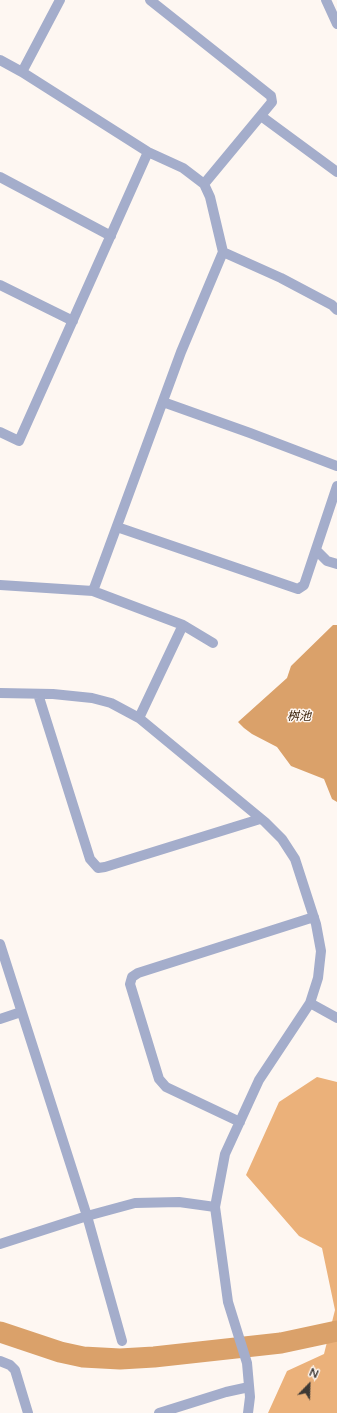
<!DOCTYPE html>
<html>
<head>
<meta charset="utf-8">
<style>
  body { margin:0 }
  #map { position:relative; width:337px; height:1413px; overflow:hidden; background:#fef7f2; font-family:"Varela Round",sans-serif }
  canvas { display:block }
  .north { position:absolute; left:289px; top:1365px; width:40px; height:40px; -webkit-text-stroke:3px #fef7f2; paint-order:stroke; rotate:23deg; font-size:11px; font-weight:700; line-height:16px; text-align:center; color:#3d3935 }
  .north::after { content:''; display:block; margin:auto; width:14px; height:18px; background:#3d3935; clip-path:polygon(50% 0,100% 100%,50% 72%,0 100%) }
</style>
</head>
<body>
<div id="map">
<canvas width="337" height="1413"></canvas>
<div class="north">N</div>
</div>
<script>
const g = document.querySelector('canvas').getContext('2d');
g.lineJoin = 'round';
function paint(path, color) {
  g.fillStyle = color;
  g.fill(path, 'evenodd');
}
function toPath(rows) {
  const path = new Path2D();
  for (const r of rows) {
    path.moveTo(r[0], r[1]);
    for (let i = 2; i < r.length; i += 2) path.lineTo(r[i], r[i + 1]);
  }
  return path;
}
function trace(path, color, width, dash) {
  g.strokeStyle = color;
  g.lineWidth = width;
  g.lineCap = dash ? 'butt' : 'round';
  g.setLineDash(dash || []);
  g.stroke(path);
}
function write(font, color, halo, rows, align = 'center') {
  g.font = font + ' "Varela Round","Noto Sans JP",sans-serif';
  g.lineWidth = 3;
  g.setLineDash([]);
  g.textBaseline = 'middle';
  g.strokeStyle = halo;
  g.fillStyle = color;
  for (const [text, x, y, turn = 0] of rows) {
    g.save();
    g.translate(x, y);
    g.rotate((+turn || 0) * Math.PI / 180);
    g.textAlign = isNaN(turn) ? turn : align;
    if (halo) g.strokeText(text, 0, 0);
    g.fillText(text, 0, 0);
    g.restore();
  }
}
paint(toPath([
  [317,1077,337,1082,337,1413,268,1413,287,1371,324,1354,335,1310,322,1248,299,1236,246,1175,279,1102]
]), '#ebb17a');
paint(toPath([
  [333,625,337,625,337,802,332,799,324,779,291,766,277,747,252,734,244,728,238,722,287,678,291,666]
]), '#daa16a');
trace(toPath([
  [0,1332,60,1352,83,1357,120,1359,154,1357,281,1343,337,1331]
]), '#daa16a', 21);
trace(toPath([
  [150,0,271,96,272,102,204,184],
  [326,0,337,24],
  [0,60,22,72,148,152,183,168,204,184,210,197,223,252,181,352,93,591],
  [22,72,60,0],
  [261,116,337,172],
  [0,177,111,236],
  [223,252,281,278,332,305,337,310],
  [0,285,73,321],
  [163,402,250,433,337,466],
  [0,432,19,441,148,152],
  [117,527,298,589,304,585,337,486],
  [316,550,327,561,337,564],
  [0,585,93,591,183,625,213,643],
  [0,693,53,694,92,698,111,703,139,718,265,822,282,839,295,859,316,924,321,951,318,978,310,1003,259,1080,225,1154,215,1207,228,1302,247,1363,250,1397,248,1413],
  [38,694,90,859,98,868,105,867,260,819],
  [139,718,183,625],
  [0,944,87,1216,122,1341],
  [310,1003,337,1018],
  [0,1019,21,1012],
  [240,1122,166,1087,159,1079,130,984,132,977,138,973,314,917],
  [0,1244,87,1216,135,1203,179,1202,215,1207],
  [0,1361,10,1365,15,1370,28,1413],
  [159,1413,226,1392,249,1387]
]), '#a4adcb', 10);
write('italic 12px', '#3b230b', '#fef7f2', [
  ["桝池",299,717]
]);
</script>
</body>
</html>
